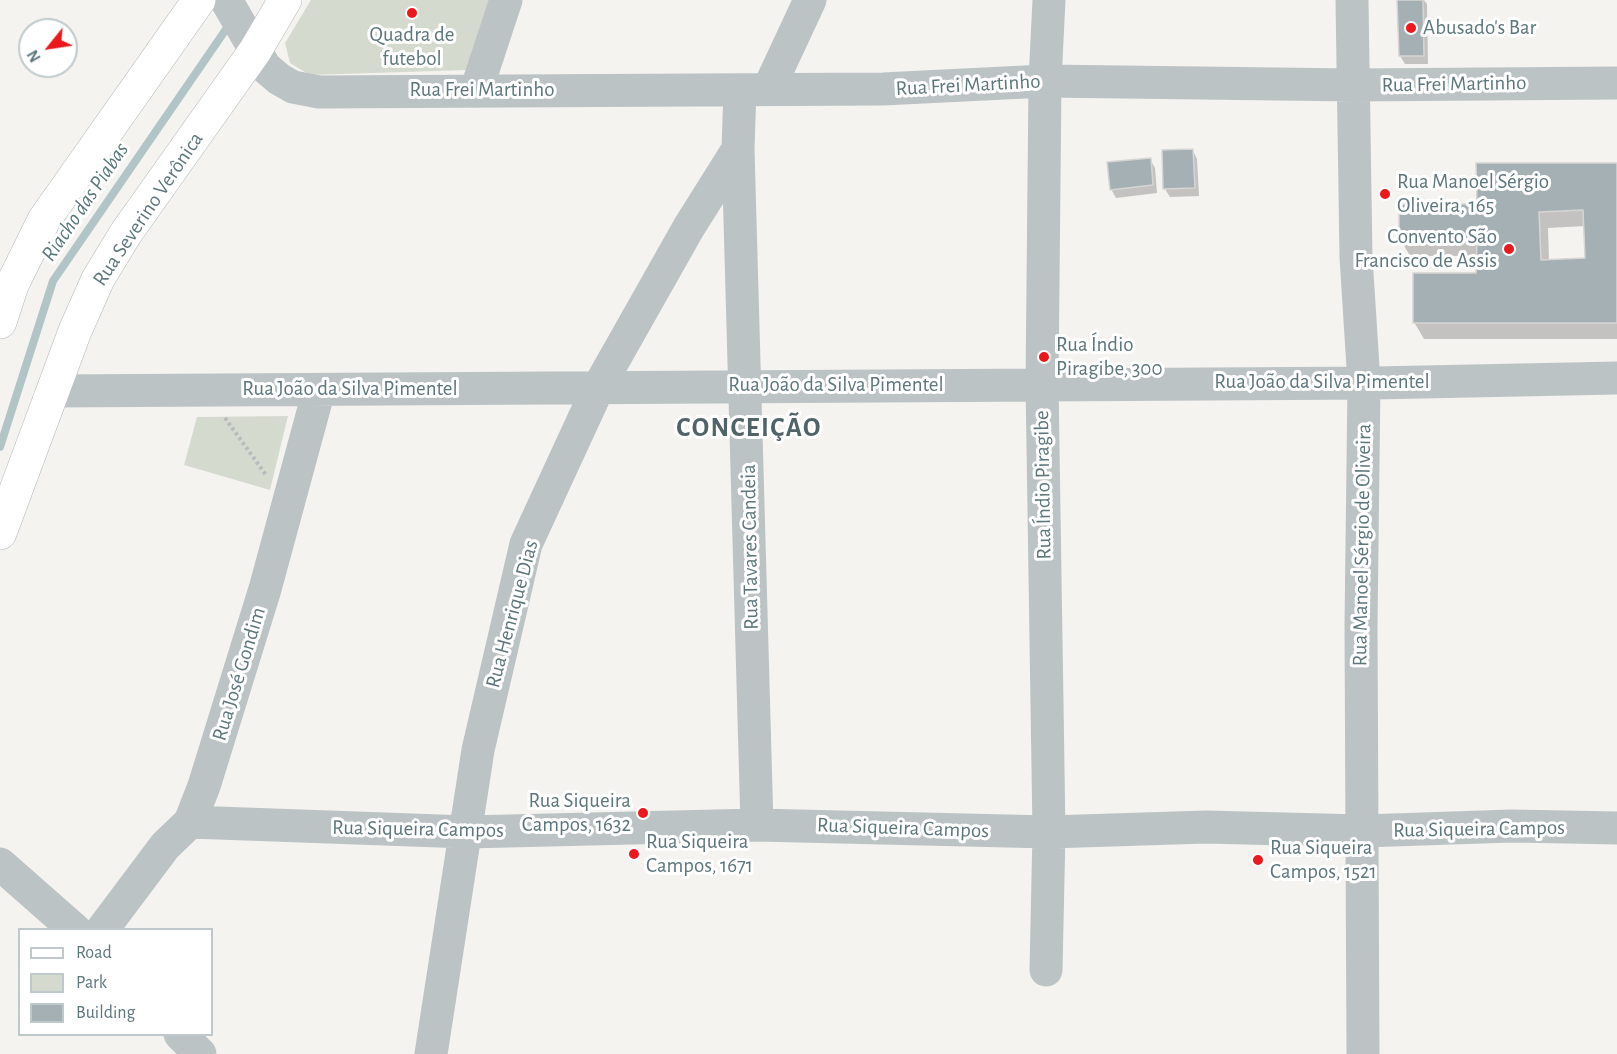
<!DOCTYPE html>
<html>
<head>
<meta charset="utf-8">
<style>
  body { margin:0 }
  #map { position:relative; width:1617px; height:1054px; overflow:hidden; background:#f5f3f0; font-family:"Alegreya Sans",sans-serif }
  canvas { display:block }
  .legend { position:absolute; left:18px; top:928px; width:195px; height:108px; box-sizing:border-box; background:#fff; border:2px solid #bfc9cb; margin:0; padding:8px 10px; list-style:none; font-size:18px; color:#5e777d }
  .legend li { display:flex; align-items:center; gap:12px; height:30px }
  .legend b { width:30px; border:2px solid #bfc9cb }
  .north { position:absolute; left:18px; top:18px; width:60px; height:60px; box-sizing:border-box; background:#fff; border:2px solid #bfc9cb; border-radius:50%; rotate:240deg; font-size:16px; font-weight:700; line-height:24px; text-align:center; color:#5e777d }
  .north::after { content:''; display:block; margin:auto; width:21px; height:27px; background:#eb191c; clip-path:polygon(50% 0,100% 100%,50% 72%,0 100%) }
</style>
</head>
<body>
<div id="map">
<canvas width="1617" height="1054"></canvas>
<ul class="legend">
<li><b style="height:8px;background:#fff"></b>Road</li>
<li><b style="height:16px;background:#d5dacf"></b>Park</li>
<li><b style="height:16px;background:#a4b0b3"></b>Building</li>
</ul>
<div class="north">N</div>
</div>
<script>
const g = document.querySelector('canvas').getContext('2d');
g.lineJoin = 'round';
function paint(path, color) {
  g.fillStyle = color;
  g.fill(path, 'evenodd');
}
function toPath(rows) {
  const path = new Path2D();
  for (const r of rows) {
    path.moveTo(r[0], r[1]);
    for (let i = 2; i < r.length; i += 2) path.lineTo(r[i], r[i + 1]);
  }
  return path;
}
function trace(path, color, width, dash) {
  g.strokeStyle = color;
  g.lineWidth = width;
  g.lineCap = dash ? 'butt' : 'round';
  g.setLineDash(dash || []);
  g.stroke(path);
}
function write(font, color, halo, rows, align = 'center') {
  g.font = font + ' "Alegreya Sans",sans-serif';
  g.lineWidth = 6;
  g.setLineDash([]);
  g.textBaseline = 'middle';
  g.strokeStyle = halo;
  g.fillStyle = color;
  for (const [text, x, y, turn = 0] of rows) {
    g.save();
    g.translate(x, y);
    g.rotate((+turn || 0) * Math.PI / 180);
    g.textAlign = isNaN(turn) ? turn : align;
    if (halo) g.strokeText(text, 0, 0);
    g.fillText(text, 0, 0);
    g.restore();
  }
}
paint(toPath([
  [311,0,490,0,466,70,310,75,290,63,285,43],
  [288,416,270,490,184,465,197,417]
]), '#d5dacf');
paint(toPath([
  [1399,0,1424,0,1427,4,1428,64,1405,64,1400,56],
  [1193,151,1197,159,1199,196,1170,197,1165,189],
  [1150,159,1155,168,1157,193,1116,198,1111,189],
  [1617,164,1617,339,1424,339,1414,322,1478,275,1478,256,1410,256,1401,240,1478,206],
  [1585,226,1587,259,1549,261,1548,228]
]), '#0003');
trace(toPath([
  [0,447,53,281,231,22]
]), '#b2c5c6', 8);
const building = toPath([
  [1397,0,1423,0,1424,56,1399,56,1397,0],
  [1193,149,1195,188,1163,189,1162,150,1193,149],
  [1151,158,1153,185,1110,190,1107,162,1151,158],
  [1476,163,1617,163,1617,323,1413,323,1413,273,1476,273,1477,240,1399,240,1399,204,1477,204,1476,163],
  [1583,210,1585,258,1541,260,1539,212,1583,210]
]);
paint(building, '#a4b0b3');
trace(building, '#d6d5d3', 1.5);
const major = toPath([
  [0,322,12,285,44,220,199,0],
  [0,533,75,331,98,279,126,233,255,51,285,0]
]);
trace(major, '#b0b7b9', 34);
trace(toPath([
  [225,418,266,475]
]), '#b6bbbc', 4, [3, 3]);
trace(toPath([
  [226,0,265,67,279,79,293,87,319,92,883,89,1045,81,1355,85,1617,83],
  [1352,0,1356,257,1364,383,1361,625,1363,1054],
  [769,88,810,0],
  [740,90,738,149,757,825],
  [476,91,506,0],
  [55,391,1374,383,1617,378],
  [190,822,467,832,757,825,1049,832,1206,827,1363,831,1512,826,1617,828],
  [0,864,75,930],
  [102,930,165,846,190,822,204,786,265,589,319,390],
  [1046,970,1049,832,1042,383,1045,81,1049,0],
  [180,1034,200,1054],
  [431,1054,478,750,526,544,598,388,689,227,738,149]
]), '#bcc3c5', 33);
trace(major, '#fff', 33);
for (const [x, y, r, color] of [
  [412,13,6,"#eb191c"],
  [1411,28,6,"#eb191c"],
  [1385,194,6,"#eb191c"],
  [1509,249,6,"#eb191c"],
  [1044,357,6,"#eb191c"],
  [643,813,6,"#eb191c"],
  [634,854,6,"#eb191c"],
  [1258,860,6,"#eb191c"]
]) {
  const dot = new Path2D();
  dot.arc(x, y, r, 0, 2 * Math.PI);
  g.fillStyle = color;
  g.fill(dot);
  trace(dot, '#fff', 2);
}
write('21px', '#5e777d', '#fff', [
  ["Abusado's Bar",1423,28],
  ["Quadra de",412,35,"center"],
  ["futebol",412,59,"center"],
  ["Rua Manoel Sérgio",1397,182],
  ["Oliveira, 165",1397,206],
  ["Convento São",1497,237,"right"],
  ["Francisco de Assis",1497,261,"right"],
  ["Rua Índio",1056,345],
  ["Piragibe, 300",1056,369],
  ["Rua Siqueira",631,801,"right"],
  ["Campos, 1632",631,825,"right"],
  ["Rua Siqueira",646,842],
  ["Campos, 1671",646,866],
  ["Rua Siqueira",1270,848],
  ["Campos, 1521",1270,872]
], 'left');
write('21px', '#5e777d', '#fff', [
  ["Rua Frei Martinho",1454,84,-1],
  ["Rua Frei Martinho",968,85,-3],
  ["Rua Frei Martinho",482,90],
  ["Rua Severino Verônica",148,209,-56],
  ["Rua João da Silva Pimentel",1322,382],
  ["Rua João da Silva Pimentel",836,385],
  ["Rua João da Silva Pimentel",350,389],
  ["Rua Índio Piragibe",1043,485,-91],
  ["Rua Manoel Sérgio de Oliveira",1362,545,-89],
  ["Rua Tavares Candeia",750,547,-91],
  ["Rua Henrique Dias",512,614,-75],
  ["Rua José Gondim",239,674,-73],
  ["Rua Siqueira Campos",903,828,2],
  ["Rua Siqueira Campos",418,829,1],
  ["Rua Siqueira Campos",1479,829,-1]
]);
write('italic 22px', '#587879', '#fff', [
  ["Riacho das Piabas",85,202,-56]
]);
g.letterSpacing = '1.5px';
write('bold 27px', '#506367', '#fff', [
  ["CONCEIÇÃO",749,428]
]);
g.letterSpacing = '0px';
</script>
</body>
</html>
